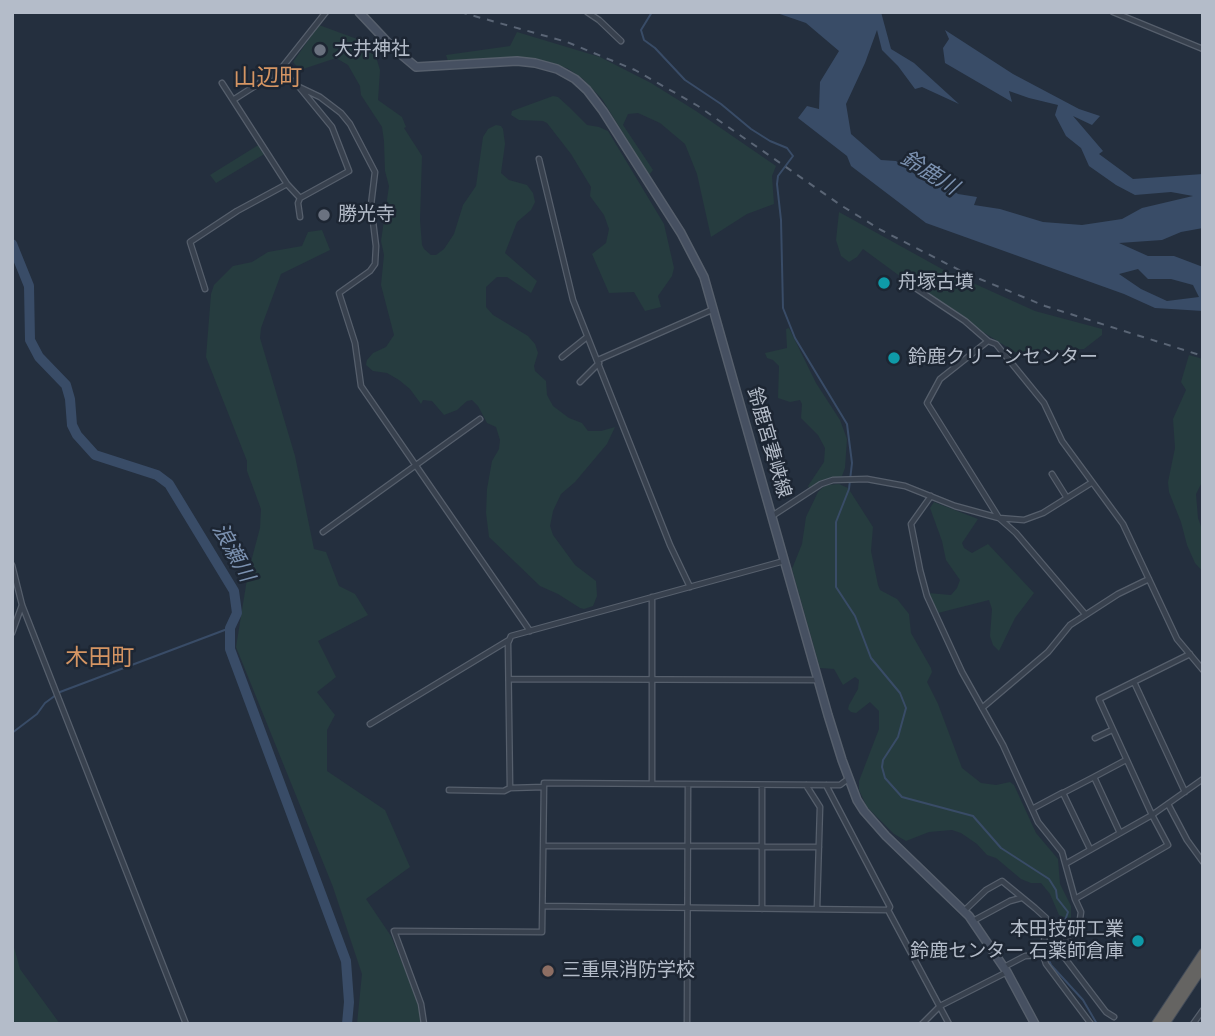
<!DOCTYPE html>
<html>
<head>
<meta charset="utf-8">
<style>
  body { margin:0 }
  #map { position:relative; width:1215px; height:1036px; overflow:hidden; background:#242f3e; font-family:Roboto,sans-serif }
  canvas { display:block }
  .frame { position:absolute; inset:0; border:14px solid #b4bcc9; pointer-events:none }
</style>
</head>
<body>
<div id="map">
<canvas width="1215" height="1036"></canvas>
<div class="frame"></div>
</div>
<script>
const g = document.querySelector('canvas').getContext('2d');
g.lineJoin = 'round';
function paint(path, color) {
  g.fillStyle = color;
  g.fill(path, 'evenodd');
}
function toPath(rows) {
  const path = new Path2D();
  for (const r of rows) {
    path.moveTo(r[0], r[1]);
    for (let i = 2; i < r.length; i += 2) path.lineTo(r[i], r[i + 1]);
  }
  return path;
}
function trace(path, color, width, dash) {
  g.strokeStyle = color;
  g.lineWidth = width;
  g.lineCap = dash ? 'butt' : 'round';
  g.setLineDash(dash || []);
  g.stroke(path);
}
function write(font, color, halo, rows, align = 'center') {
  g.font = font + ' Roboto,"Noto Sans JP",sans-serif';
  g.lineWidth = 5;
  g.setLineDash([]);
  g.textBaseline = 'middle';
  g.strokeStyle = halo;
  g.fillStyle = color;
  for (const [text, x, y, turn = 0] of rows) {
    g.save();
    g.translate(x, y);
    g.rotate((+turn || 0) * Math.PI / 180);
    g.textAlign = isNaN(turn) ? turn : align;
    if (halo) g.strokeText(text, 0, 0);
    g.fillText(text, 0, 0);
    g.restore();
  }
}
paint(toPath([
  [319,25,357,39,370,48,376,57,380,70,378,100,402,117,406,127,404,128,422,156,420,220,422,245,424,249,431,255,436,255,444,249,454,234,463,205,476,186,483,137,488,129,496,125,501,126,503,129,505,144,501,173,509,180,527,185,533,193,535,202,531,210,517,222,505,253,537,281,531,293,507,277,497,277,486,287,486,307,493,315,528,336,535,344,538,353,534,366,535,371,546,381,547,395,553,406,569,418,582,423,588,431,601,431,615,427,607,444,575,482,561,494,553,511,550,526,553,535,575,565,596,581,597,596,593,606,584,609,580,608,558,594,540,586,489,537,486,513,487,489,492,461,499,449,500,440,496,427,487,423,478,406,472,400,467,401,457,410,444,415,432,401,423,400,421,404,410,389,399,380,387,373,373,371,366,365,367,360,373,353,386,347,394,335,381,285,384,255,381,241,389,186,385,171,384,141,382,127,361,95,360,86,348,65,336,58,300,70,293,62],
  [517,32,600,57,651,83,696,111,776,166,772,176,774,204,747,214,711,237,697,174,685,144,660,123,638,113,628,114,623,125,653,170,649,175,602,99,583,79,567,68,514,59,448,61,446,55,510,46],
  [553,96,558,97,569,107,587,125,599,127,608,131,664,224,674,268,672,276,658,296,661,307,645,311,634,292,609,293,592,254,606,243,609,229,604,215,590,196,591,187,571,154,547,123,543,121,519,120,511,115,512,111],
  [260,144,266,153,216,183,210,175],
  [839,212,942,269,1035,311,1102,329,1102,335,1084,349,1015,352,935,302,863,249,857,257,849,262,841,256,836,240],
  [322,230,330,250,281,274,261,328,260,338,295,456,314,549,326,552,339,586,355,594,368,615,318,641,336,677,317,692,335,715,327,730,327,771,385,810,410,867,366,899,391,936,419,1004,423,1024,357,1024,362,974,333,887,236,647,248,573,260,528,261,509,247,471,247,461,206,357,211,294,214,285,233,266,252,262,268,252,302,246,308,232],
  [789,328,816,383,840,420,847,439,845,468,842,476,810,490,808,486,824,462,825,448,818,435,801,418,802,404,800,400,790,402,778,398,779,366,773,360,767,358,765,353,787,348,786,329],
  [1189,355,1203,359,1203,480,1196,494,1198,518,1203,532,1203,572,1195,563,1187,545,1181,522,1169,492,1168,482,1175,448,1173,419,1186,390,1181,382],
  [839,484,848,488,873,527,871,551,878,585,880,590,897,599,909,614,911,633,931,668,932,672,927,682,938,704,962,768,981,783,996,785,1010,782,1014,785,1036,833,1058,859,1060,884,1071,906,1071,920,1059,915,1050,894,1041,883,1031,883,1021,879,996,858,987,855,977,844,961,833,952,830,929,832,906,841,894,834,867,807,859,790,859,781,879,729,879,711,870,702,856,713,851,712,848,709,849,705,858,689,859,680,855,677,843,685,834,669,820,668,792,569,802,544,806,517,818,492,825,485],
  [934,502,978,519,962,543,964,548,972,553,988,544,1034,593,1015,618,999,651,993,645,990,636,992,609,989,600,938,613,932,608,928,593,951,595,957,588,960,580,946,560,942,541,930,508],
  [12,940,20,969,60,1024,12,1024]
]), '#263c3f');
paint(toPath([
  [774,12,881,12,891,49,914,63,959,104,922,87,915,89,898,66,882,50,877,30,865,63,846,104,851,134,881,160,896,161,916,175,934,175,958,194,977,197,974,205,1000,209,1043,222,1082,225,1122,219,1142,208,1193,196,1171,192,1135,195,1116,185,1089,166,1081,148,1066,136,1055,115,1058,105,1029,98,1009,91,1012,102,945,63,943,48,949,39,945,30,1013,74,1079,109,1100,116,1092,125,1073,116,1103,151,1099,154,1133,179,1203,174,1203,228,1181,232,1162,240,1119,243,1148,256,1174,256,1203,267,1203,311,1155,308,1124,294,926,223,851,166,847,156,798,118,807,106,819,109,820,82,839,51,806,23],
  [1138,269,1148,279,1171,279,1193,285,1199,297,1167,301,1141,289,1119,274]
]), '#394c67');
trace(toPath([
  [652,12,641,30,644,40,655,48,685,80,721,104,751,129,770,141,787,148,793,156,778,176,777,184,781,220,783,308,795,338,847,424,852,463,849,489,836,522,836,587,855,616,871,658,900,693,906,708,898,737,883,760,882,767,885,778,902,797,973,816,1001,848,1049,879,1056,890,1057,898,1068,912,1063,926,1050,948,1048,958,1051,965,1083,1000,1097,1024],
  [12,733,37,714,45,703,60,692,230,628]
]), '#394c67', 2);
trace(toPath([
  [12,244,29,286,30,340,39,357,66,385,70,399,72,425,77,435,95,455,157,475,169,484,234,591,237,613,230,628,230,649,346,961,349,1002,347,1024]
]), '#394c67', 10);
const minor = toPath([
  [587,12,599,20,621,41],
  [1113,12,1203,49],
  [280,70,299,87,320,97,341,113,350,124,375,172,371,205,376,246,375,264,370,271,339,293,355,343,361,386,530,631],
  [222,83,287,184,300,198,349,171,332,127,300,88],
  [233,100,280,70,326,12],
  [539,159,573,300,670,545,690,587],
  [300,198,298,203,300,217],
  [908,283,965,321,988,341],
  [205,289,190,242,237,211,287,184],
  [562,357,587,337],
  [598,360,714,309],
  [580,382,599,363],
  [1052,474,1067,498],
  [931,496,911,524,920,570,927,596,962,672,1003,745,1038,822,1062,852,1075,899,1168,845,1152,815,1099,699,1190,654],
  [772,516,821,484,833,480,867,479,905,486,955,506,999,518,1024,520,1043,513,1091,483],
  [323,532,480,419],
  [12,565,22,605,186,1024],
  [652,597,652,784],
  [1085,614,1016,533,999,518,927,403,940,379,988,341,996,344,1044,403,1062,441,1123,524,1177,639,1203,670],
  [12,633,22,605],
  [509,679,817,680],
  [1134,682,1185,792],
  [982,708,1048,652,1070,625,1118,594,1149,579],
  [370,724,509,640],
  [1095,738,1112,730],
  [1094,777,1126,760],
  [806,785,820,807,817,909],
  [826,785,890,907,888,910,949,1024],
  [510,788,508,643,511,636,784,561],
  [449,790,504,791,510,788,544,787],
  [1168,804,1187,840,1203,862],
  [1032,809,1062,793],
  [544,846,761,846],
  [761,847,819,847],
  [1090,849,1063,793,1094,777,1120,833],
  [1067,863,1152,815,1203,779],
  [1075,899,1081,912,1080,919,1061,948,1061,953,1106,1012,1114,1017],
  [543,906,888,910],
  [762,909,762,785],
  [964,911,986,890,1002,881,1035,908,1046,918,1043,955,1046,964,1091,1024],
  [973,921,1010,901,1021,898],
  [1004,967,1025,956,1043,955],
  [424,1024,421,1004,394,931,542,932,544,783,826,785,840,785,848,779],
  [687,1024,688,785],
  [922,1024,940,1006,1007,972],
  [1193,1024,1203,1010]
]);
const secondary = toPath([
  [359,12,391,46,416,67,517,61,535,63,557,69,575,79,587,90,603,111,681,233,704,277,828,715,842,760,857,800,864,811,886,836,969,916,1007,972,1035,1024]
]);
const trunk = toPath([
  [1156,1024,1203,953],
  [1165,1024,1203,967]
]);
trace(minor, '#565f6c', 7);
trace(secondary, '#565f6c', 10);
trace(trunk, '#434c59', 10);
trace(minor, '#38414e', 4.5);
trace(secondary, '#465061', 7);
trace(trunk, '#656462', 8);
trace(toPath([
  [460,12,567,42,635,70,698,106,842,206,881,230,963,272,1045,306,1203,356]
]), '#5a6575', 2, [7, 7]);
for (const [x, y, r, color] of [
  [320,50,7,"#6b7280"],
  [324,215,7,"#6b7280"],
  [884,283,7,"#0f9aa8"],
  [894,358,7,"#0f9aa8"],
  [1138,941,7,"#0f9aa8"],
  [548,971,7,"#8d6e63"]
]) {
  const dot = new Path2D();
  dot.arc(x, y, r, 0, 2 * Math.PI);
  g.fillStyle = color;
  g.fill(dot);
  trace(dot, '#1d2633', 2.5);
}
write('19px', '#b4bcc9', '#1d2633', [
  ["大井神社",334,50],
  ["勝光寺",338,215],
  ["舟塚古墳",898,283],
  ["鈴鹿クリーンセンター",908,358],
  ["本田技研工業",1124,930,"right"],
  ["鈴鹿センター 石薬師倉庫",1124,952,"right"],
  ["三重県消防学校",562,971]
], 'left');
write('19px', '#b4bcc9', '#1d2633', [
  ["鈴鹿宮妻峡線",768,443,74]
]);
write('italic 21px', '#7c92b1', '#1d2633', [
  ["鈴鹿川",929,174,32],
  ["浪瀬川",232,553,61]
]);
write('23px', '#d59563', '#1d2633', [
  ["山辺町",268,79],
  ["木田町",100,659]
]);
</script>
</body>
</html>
